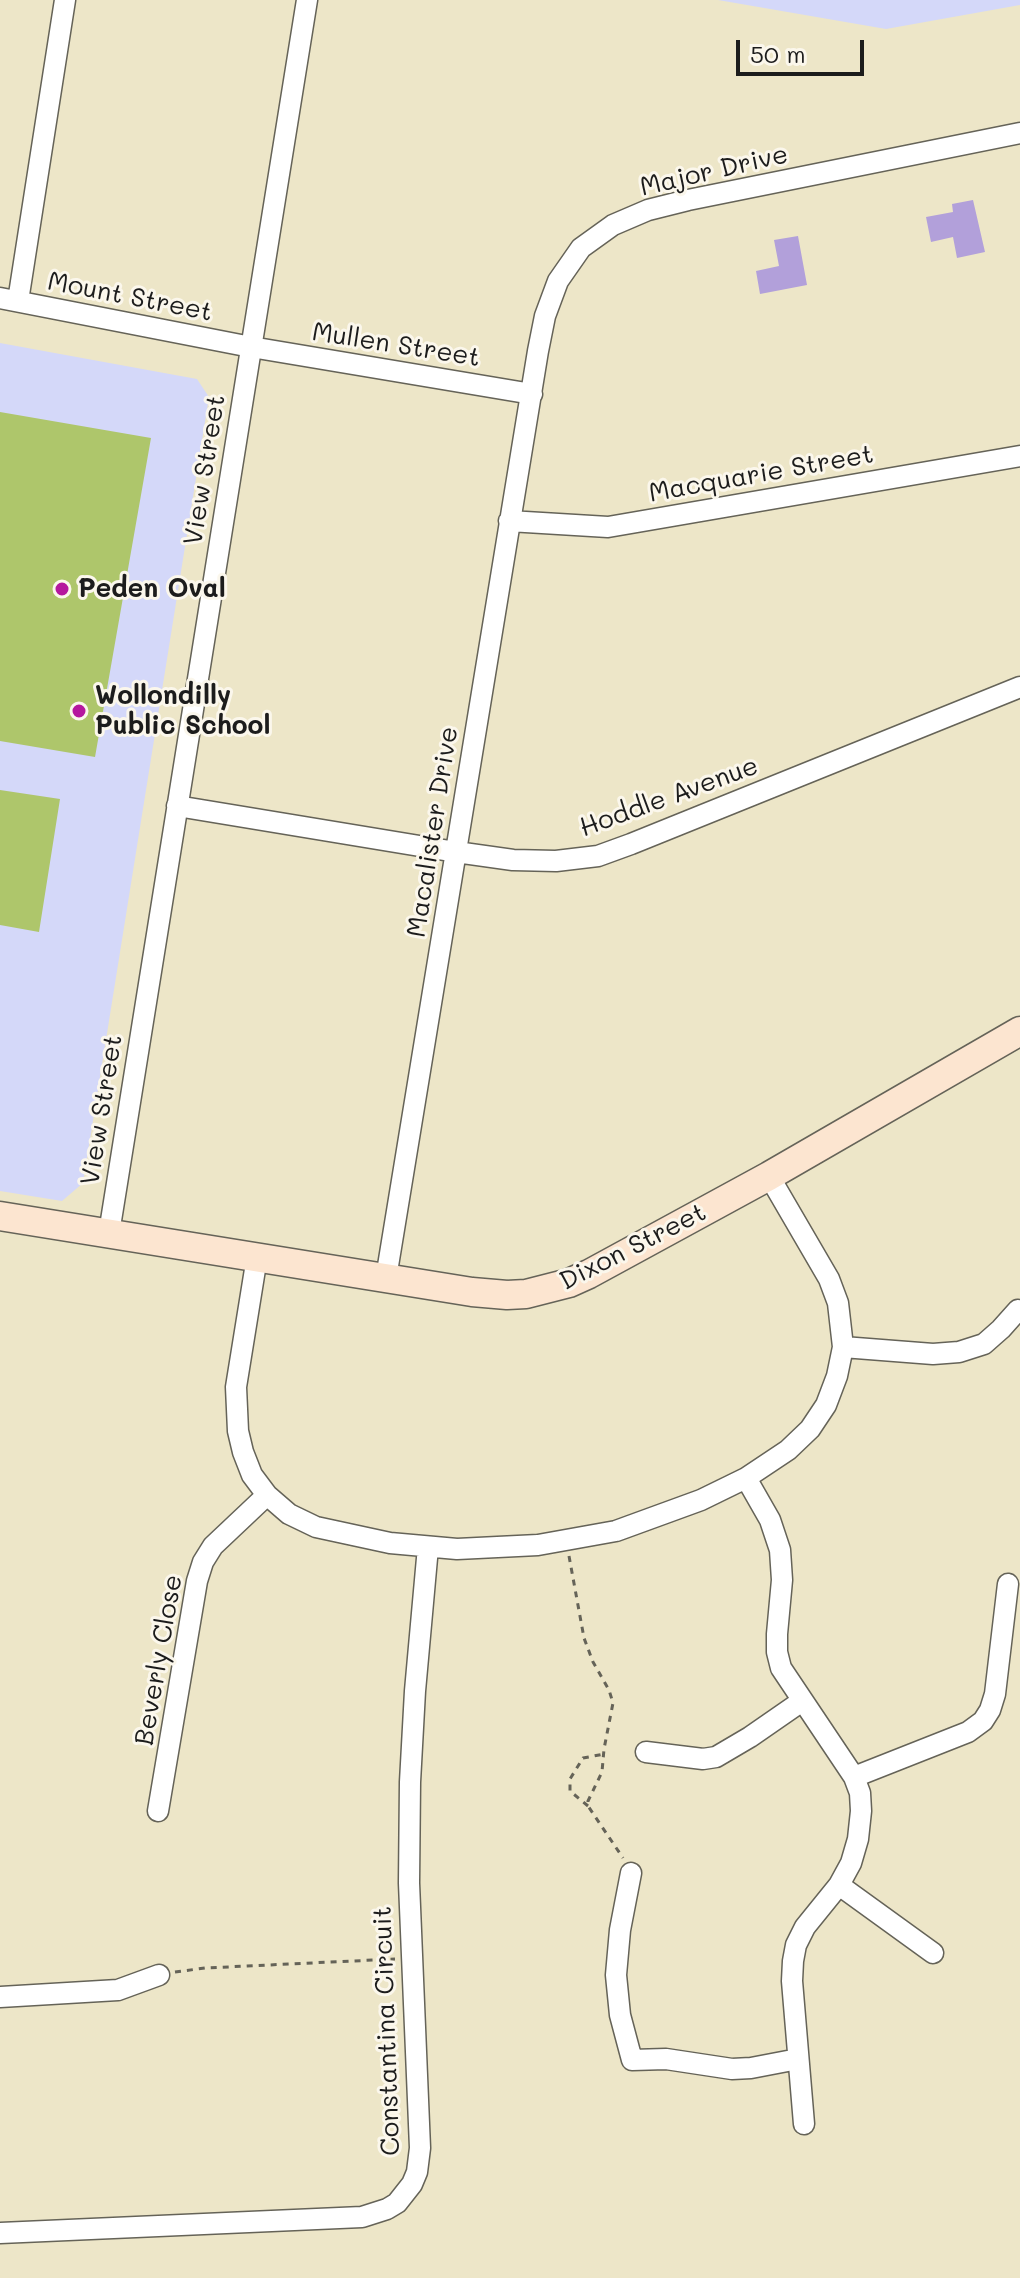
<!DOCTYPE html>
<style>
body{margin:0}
#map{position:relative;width:1020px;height:2278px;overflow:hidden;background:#ede6c8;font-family:Mali,sans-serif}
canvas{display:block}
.scale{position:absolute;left:736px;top:40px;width:128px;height:36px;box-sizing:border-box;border:4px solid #1c1c1c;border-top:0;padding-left:10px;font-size:24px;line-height:28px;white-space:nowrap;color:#1c1c1c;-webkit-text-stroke:6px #fbf7ec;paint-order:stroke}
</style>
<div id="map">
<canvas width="1020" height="2278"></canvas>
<div class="scale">50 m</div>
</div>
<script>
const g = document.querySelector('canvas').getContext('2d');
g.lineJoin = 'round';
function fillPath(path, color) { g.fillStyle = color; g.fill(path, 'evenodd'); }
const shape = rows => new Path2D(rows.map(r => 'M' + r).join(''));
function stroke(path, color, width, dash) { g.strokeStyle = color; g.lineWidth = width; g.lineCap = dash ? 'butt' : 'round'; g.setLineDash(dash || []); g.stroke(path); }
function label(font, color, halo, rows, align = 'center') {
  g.font = font + ' Mali,sans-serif'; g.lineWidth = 6; g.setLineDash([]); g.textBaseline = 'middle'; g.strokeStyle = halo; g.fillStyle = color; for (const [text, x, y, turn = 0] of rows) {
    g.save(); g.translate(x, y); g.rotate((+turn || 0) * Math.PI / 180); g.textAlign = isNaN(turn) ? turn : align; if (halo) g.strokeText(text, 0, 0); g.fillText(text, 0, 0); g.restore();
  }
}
const built = shape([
 [718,0,1020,0,1020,5,886,29],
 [0,343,197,379,209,397,83,1183,62,1201,0,1191]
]);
const green = shape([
 [0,412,151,438,95,757,0,741],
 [0,790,60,799,39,932,0,925]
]);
const building = shape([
 [973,200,985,252,957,258,953,237,931,242,926,217,953,212,952,204],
 [798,236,807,285,760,294,756,271,779,266,774,240]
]);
const path = shape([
 [569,1556,584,1638,593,1662,609,1690,613,1703,604,1749,602,1772,588,1801,588,1806,623,1858],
 [588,1806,570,1791,570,1779,583,1758,604,1754],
 [175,1972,205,1968,395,1959]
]);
const street = shape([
 [0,298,251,347,532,394],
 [18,301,65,0],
 [509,521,608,527,1020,456],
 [177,806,456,852,513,860,556,861,598,856,631,844,1020,687],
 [109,1233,307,0],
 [257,1257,236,1387,238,1431,243,1452,252,1475,267,1495,289,1514,316,1527,390,1543,457,1549,538,1545,616,1531,701,1500,746,1478,788,1450,810,1429,826,1405,837,1376,843,1347,838,1303,829,1279,769,1176],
 [386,1278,538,351,545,316,558,281,581,248,613,225,648,210,688,200,1020,133],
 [843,1347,933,1354,959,1352,984,1344,1001,1329,1018,1310],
 [746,1478,770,1520,780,1550,782,1580,777,1634,777,1652,781,1668,854,1777,860,1793,861,1811,858,1839,851,1863,839,1885,805,1927,796,1945,793,1961,792,1981,804,2124],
 [646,1752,703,1759,716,1757,750,1737,802,1701],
 [854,1777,968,1732,983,1721,990,1710,995,1694,1008,1584],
 [158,1811,197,1581,203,1562,213,1546,267,1495],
 [631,1873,620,1930,616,1975,620,2015,632,2060,666,2059,732,2069,751,2068,798,2059],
 [839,1885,933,1953],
 [0,1997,118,1990,159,1975],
 [0,2233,362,2217,387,2209,397,2203,412,2184,417,2172,420,2148,409,1883,410,1782,415,1691,428,1547]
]);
const secondary = shape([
 [0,1216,472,1292,507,1295,526,1294,569,1283,589,1274,769,1176,1020,1031]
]);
const markers = [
 [62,589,8,"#b5179e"],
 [79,711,8,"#b5179e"]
];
const streetNames = [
 ["Major Drive",714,171,-13],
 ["Mount Street",130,297,11],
 ["Mullen Street",396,345,9],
 ["View Street",205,470,-81],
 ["Macquarie Street",761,474,-10],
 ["Hoddle Avenue",669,797,-20],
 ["Macalister Drive",433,832,-81],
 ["View Street",102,1110,-81],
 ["Dixon Street",633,1247,-27],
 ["Beverly Close",159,1660,-80],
 ["Constantina Circuit",387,2031,-92]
];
const poiNames = [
 ["Peden Oval",78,589],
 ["Wollondilly",95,696],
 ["Public School",95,726]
];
fillPath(built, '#d4d8f9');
fillPath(green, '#aec66b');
fillPath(building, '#b2a0da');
stroke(street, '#656358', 23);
stroke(secondary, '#656358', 31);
stroke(path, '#656358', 3, [6, 6]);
stroke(street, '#fff', 20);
stroke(secondary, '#fce5d0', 28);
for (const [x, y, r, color] of markers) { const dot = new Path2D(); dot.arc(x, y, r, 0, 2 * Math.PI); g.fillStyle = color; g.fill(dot); stroke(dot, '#fbf7ec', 3); }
label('26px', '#1c1c1c', '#fbf7ec', streetNames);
label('bold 26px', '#1c1c1c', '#fbf7ec', poiNames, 'left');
</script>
